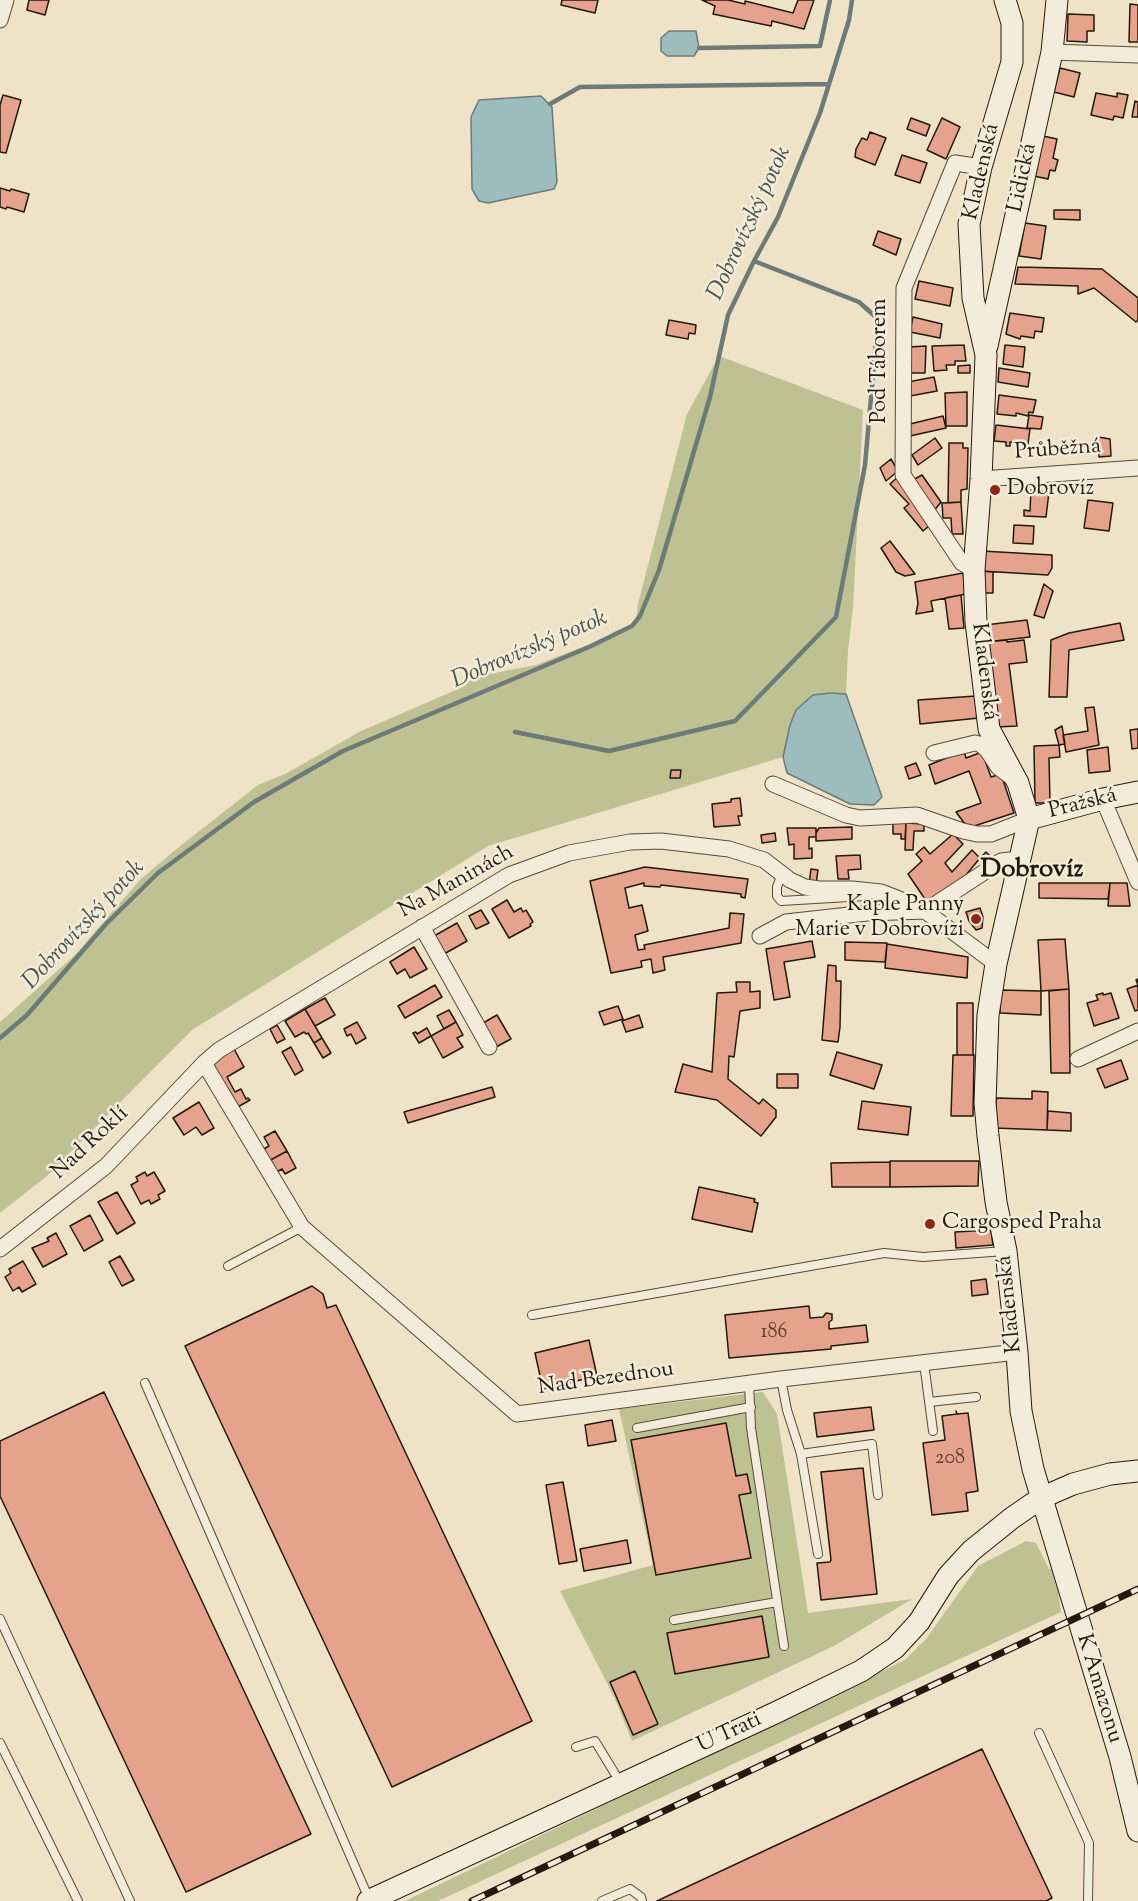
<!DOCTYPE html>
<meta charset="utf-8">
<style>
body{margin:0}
canvas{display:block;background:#eee2c7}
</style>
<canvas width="1138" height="1901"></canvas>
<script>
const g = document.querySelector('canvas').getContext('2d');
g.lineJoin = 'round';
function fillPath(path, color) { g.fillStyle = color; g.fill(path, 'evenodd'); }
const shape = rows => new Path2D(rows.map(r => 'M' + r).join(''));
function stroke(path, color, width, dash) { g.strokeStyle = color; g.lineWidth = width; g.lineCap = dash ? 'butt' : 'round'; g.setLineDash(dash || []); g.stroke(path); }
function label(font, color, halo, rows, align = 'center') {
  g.font = font + ' "Sorts Mill Goudy",serif'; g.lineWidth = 5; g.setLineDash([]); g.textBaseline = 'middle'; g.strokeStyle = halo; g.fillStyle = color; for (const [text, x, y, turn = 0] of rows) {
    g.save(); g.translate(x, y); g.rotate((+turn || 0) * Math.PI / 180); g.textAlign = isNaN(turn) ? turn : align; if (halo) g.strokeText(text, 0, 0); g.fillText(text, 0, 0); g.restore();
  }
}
const green = shape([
 [719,356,863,410,853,608,848,651,846,694,830,693,790,725,783,757,488,846,192,1030,47,1176,0,1213,0,1022,75,955,140,880,174,851,258,785,287,773,361,731,465,686,473,677,536,665,624,631,636,620,638,604,687,414],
 [763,1392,777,1414,808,1613,912,1599,834,1646,632,1741,615,1699,560,1591,653,1565,619,1409],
 [1026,1541,1036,1543,1049,1569,1055,1569,1061,1612,438,1901,405,1901,905,1660,926,1639,978,1566]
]);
const water = shape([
 [669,31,696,31,699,48,694,56,667,56,661,51,661,38,669,31],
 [541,96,552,107,557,182,554,189,488,203,479,201,472,189,471,117,479,100,541,96],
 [830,693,846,694,882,797,874,805,850,804,787,773,783,757,790,725,796,710,813,695,830,693]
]);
const stream = shape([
 [699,48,820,46,830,0],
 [550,104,580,87,829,84],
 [515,732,609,751,735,721,836,617,865,465,878,319,859,302,754,261],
 [0,1038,27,1015,106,924,158,873,254,802,343,751,589,647,632,626,640,616,659,570,710,397,728,315,754,261,778,217,820,113,849,20,852,0]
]);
const building = shape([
 [29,0,49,0,45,15,27,10,29,0],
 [562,0,598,0,595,13,561,5,562,0],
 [702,0,728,0,745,4,745,1,793,13,798,0,814,0,804,29,772,21,771,26,713,14,715,6,702,0],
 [1130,4,1138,5,1138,42,1129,42,1130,4],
 [1068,14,1094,15,1094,31,1087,31,1087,42,1067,41,1068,14],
 [1060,68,1080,73,1074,97,1054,92,1060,68],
 [1096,93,1117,97,1117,93,1128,95,1123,118,1114,116,1113,120,1091,115,1096,93],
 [3,95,21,100,6,153,0,152,0,105,3,95],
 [1135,101,1138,102,1138,117,1132,117,1135,101],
 [911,118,930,125,926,136,907,129,911,118],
 [942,118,960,127,946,159,927,150,942,118],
 [870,132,886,138,875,165,855,157,856,149,862,138,867,140,870,132],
 [1043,136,1057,139,1053,158,1058,160,1055,171,1050,170,1048,179,1034,176,1043,136],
 [902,155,927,163,920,183,895,175,902,155],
 [0,188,10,191,11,189,29,194,24,212,7,207,6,209,0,207,0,188],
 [1054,210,1080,210,1080,220,1054,219,1054,210],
 [1025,223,1046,226,1041,259,1019,256,1025,223],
 [878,231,901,239,896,255,873,245,878,231],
 [1018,267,1102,269,1138,298,1138,320,1136,322,1094,288,1078,294,1078,286,1015,284,1018,267],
 [919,281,953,288,950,306,915,299,919,281],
 [1010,313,1044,318,1042,332,1035,331,1034,338,1021,336,1020,339,1006,334,1010,313],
 [913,317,942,324,940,338,910,332,913,317],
 [669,320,696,325,695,334,689,333,688,339,666,335,669,320],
 [964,345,966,361,955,361,955,365,946,365,947,370,934,371,932,346,964,345],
 [1005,345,1025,347,1023,367,1003,364,1005,345],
 [926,346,925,373,907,373,908,347,926,346],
 [970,365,970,373,958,373,958,366,970,365],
 [999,368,1030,373,1028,387,998,382,999,368],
 [934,377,937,391,910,396,908,382,934,377],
 [967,392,967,426,946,426,945,393,967,392],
 [999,395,1036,400,1033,413,1029,412,1028,416,1016,413,1016,416,997,414,999,395],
 [1029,415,1043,417,1041,429,1027,428,1029,415],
 [943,416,946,428,910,436,910,424,943,416],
 [996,425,1030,429,1028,444,1010,442,1010,446,1006,446,1006,442,994,441,996,425],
 [1098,437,1110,439,1111,456,1099,457,1098,437],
 [935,438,942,448,918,465,912,455,935,438],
 [949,443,963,443,963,448,968,448,967,489,961,490,961,502,948,503,949,443],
 [891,459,898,471,886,481,880,468,891,459],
 [922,475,941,502,933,512,911,481,922,475],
 [899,476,934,522,923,531,904,508,909,504,890,484,899,476],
 [1031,490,1049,492,1046,517,1024,516,1024,510,1030,511,1031,490],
 [1088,500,1113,503,1109,531,1084,528,1088,500],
 [961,502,963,534,952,534,951,518,943,518,942,503,961,502],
 [1014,525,1034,526,1033,544,1013,543,1014,525],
 [890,541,915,574,905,576,896,572,881,548,890,541],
 [982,551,1052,555,1052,568,1048,575,981,571,982,551],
 [981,571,993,572,993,593,980,593,981,571],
 [963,573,966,594,931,601,933,611,916,614,918,603,915,582,963,573],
 [1044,584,1053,591,1044,618,1034,615,1044,584],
 [961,595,964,628,949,629,945,598,961,595],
 [1027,620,1030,637,986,642,985,625,1027,620],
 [1120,623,1124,640,1069,650,1067,697,1049,697,1051,640,1069,633,1120,623],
 [1007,640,1007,642,1024,640,1027,662,1009,664,1017,726,996,727,986,642,1007,640],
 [976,696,979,718,920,724,918,700,976,696],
 [1094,707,1099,745,1066,752,1063,735,1088,731,1085,708,1094,707],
 [1062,726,1065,744,1059,745,1055,730,1062,726],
 [1138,729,1138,748,1132,749,1130,730,1138,729],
 [1059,745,1060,757,1049,758,1050,803,1035,803,1034,746,1059,745],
 [1108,747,1110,771,1089,773,1087,750,1108,747],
 [964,751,966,758,982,752,991,777,1001,774,1014,813,968,828,956,812,981,803,969,771,935,784,929,765,964,751],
 [916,763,921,775,909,779,905,767,916,763],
 [671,770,681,770,680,778,670,778,671,770],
 [740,798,742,816,738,816,740,825,714,827,712,804,731,802,731,799,740,798],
 [893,823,906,823,905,839,901,839,901,834,893,834,893,823],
 [906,823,924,824,924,831,914,831,913,850,905,850,906,823],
 [852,827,852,839,816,841,816,833,819,828,852,827],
 [787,828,816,828,816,837,809,837,809,849,812,848,812,858,794,859,794,844,789,845,787,828],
 [775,833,776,841,762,843,761,835,775,833],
 [953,834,963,844,945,863,952,872,972,850,980,858,966,875,927,902,908,874,922,861,916,854,924,847,930,854,953,834],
 [986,852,991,857,985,863,980,858,986,852],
 [860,855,861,869,848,870,849,879,838,879,836,856,860,855],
 [645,867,748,879,745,898,741,897,741,894,661,885,660,887,644,886,644,883,625,888,629,908,642,905,648,931,635,935,638,950,645,949,644,945,729,928,730,913,744,914,741,943,663,957,665,970,653,973,651,959,641,961,642,967,611,973,590,881,645,867],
 [811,869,818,870,816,884,809,884,811,869],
 [1039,883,1110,883,1108,899,1039,898,1039,883],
 [1110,883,1127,883,1130,906,1108,906,1110,883],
 [507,900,514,912,521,908,523,912,526,910,533,922,530,924,531,926,509,938,492,909,507,900],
 [980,908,983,917,982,928,976,930,969,921,966,912,980,908],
 [481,910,489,923,476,929,469,916,481,910],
 [457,923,467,941,444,954,434,936,457,923],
 [1065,939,1069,989,1041,991,1038,940,1065,939],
 [812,941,815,957,784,962,790,997,774,1000,766,949,812,941],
 [845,942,887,943,885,962,845,960,845,942],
 [887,944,968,957,967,978,885,968,887,944],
 [414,947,427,969,410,978,405,969,397,974,390,962,414,947],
 [828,965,836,966,836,981,841,981,840,1027,838,1042,822,1040,828,965],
 [1138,979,1138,1010,1135,1011,1127,989,1138,985,1136,980,1138,979],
 [736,982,750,982,750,992,760,991,760,1008,740,1011,734,1057,729,1056,728,1079,759,1104,763,1099,776,1110,776,1117,761,1136,717,1100,675,1092,683,1064,712,1072,717,993,737,992,736,982],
 [435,985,442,997,405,1018,398,1006,435,985],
 [1069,989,1070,1073,1051,1073,1049,991,1069,989],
 [1000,990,1041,991,1041,1015,1000,1013,1000,990],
 [1103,993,1103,995,1111,993,1119,1018,1094,1026,1087,1003,1098,1000,1096,995,1103,993],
 [325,998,335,1015,315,1026,305,1009,325,998],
 [957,1003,973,1003,973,1055,957,1055,957,1003],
 [618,1006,623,1019,604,1025,599,1012,618,1006],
 [305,1009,322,1038,314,1043,308,1033,306,1034,304,1032,295,1037,285,1021,305,1009],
 [449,1010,456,1022,444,1029,437,1016,449,1010],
 [497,1015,511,1039,496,1047,483,1023,497,1015],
 [639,1015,643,1027,626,1032,622,1021,639,1015],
 [357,1022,366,1038,356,1044,351,1034,347,1036,344,1029,357,1022],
 [456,1022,463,1035,457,1038,463,1047,443,1058,431,1036,456,1022],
 [277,1025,285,1039,277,1043,270,1029,277,1025],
 [427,1028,431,1036,419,1043,413,1033,416,1032,417,1034,427,1028],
 [322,1038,331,1053,323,1058,314,1043,322,1038],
 [291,1047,303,1070,295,1075,282,1052,291,1047],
 [234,1049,244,1067,227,1077,235,1092,241,1089,246,1099,248,1098,250,1100,236,1108,211,1062,234,1049],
 [837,1052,882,1065,874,1089,830,1075,837,1052],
 [953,1055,974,1055,973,1116,951,1116,953,1055],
 [1121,1060,1128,1079,1105,1088,1097,1069,1121,1060],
 [777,1074,798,1074,798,1088,777,1088,777,1074],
 [492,1087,495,1097,408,1123,404,1112,492,1087],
 [1032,1091,1048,1092,1047,1130,995,1128,996,1098,1032,1099,1032,1091],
 [862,1101,911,1107,908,1135,858,1129,862,1101],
 [199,1102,214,1128,202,1135,196,1127,184,1135,173,1118,199,1102],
 [1048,1111,1071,1113,1071,1131,1047,1130,1048,1111],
 [275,1131,287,1151,267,1162,260,1151,269,1146,264,1137,275,1131],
 [287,1151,296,1168,285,1174,282,1169,273,1174,267,1162,287,1151],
 [890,1161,979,1161,978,1186,890,1187,890,1161],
 [890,1162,890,1187,832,1187,831,1163,890,1162],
 [145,1172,147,1176,154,1172,165,1191,158,1195,160,1199,151,1204,149,1200,141,1204,131,1185,138,1181,136,1177,145,1172],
 [699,1187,755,1199,754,1202,758,1203,752,1232,692,1219,699,1187],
 [117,1192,135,1223,117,1234,98,1202,117,1192],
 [90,1215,103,1240,84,1251,70,1226,90,1215],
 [991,1230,993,1245,956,1248,955,1232,991,1230],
 [56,1233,67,1254,43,1267,32,1248,49,1241,47,1238,56,1233],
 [120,1256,134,1280,122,1286,109,1262,120,1256],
 [23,1261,36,1284,22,1292,19,1287,13,1291,5,1277,11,1273,9,1269,23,1261],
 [986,1279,988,1294,972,1296,971,1281,986,1279],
 [312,1286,323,1294,327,1308,336,1305,532,1721,392,1787,185,1346,312,1286],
 [809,1306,810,1318,823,1317,826,1313,832,1314,832,1320,829,1322,829,1329,866,1325,868,1342,831,1346,831,1349,729,1358,725,1315,809,1306],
 [589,1340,597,1376,543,1389,535,1353,589,1340],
 [104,1392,311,1834,186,1892,0,1496,0,1441,104,1392],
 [871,1407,874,1430,817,1437,814,1413,871,1407],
 [956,1411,957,1414,968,1413,978,1491,966,1493,968,1511,932,1515,923,1443,945,1440,942,1416,957,1414,956,1411],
 [612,1420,616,1441,588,1446,585,1425,612,1420],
 [726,1423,736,1476,747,1474,751,1493,739,1495,751,1558,656,1575,631,1440,726,1423],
 [863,1468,877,1594,821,1600,817,1563,830,1562,831,1560,821,1472,863,1468],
 [563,1482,577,1561,559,1564,546,1485,563,1482],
 [627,1540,631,1563,584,1571,580,1549,627,1540],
 [762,1616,769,1657,675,1674,667,1633,762,1616],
 [635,1671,658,1724,633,1735,610,1682,635,1671],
 [982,1749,1052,1898,1046,1901,657,1901,982,1749]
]);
const lane = shape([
 [782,873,777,887,777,896,781,901,866,896],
 [228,1266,302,1227],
 [532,1315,884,1253,923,1257,1005,1251],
 [924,1363,933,1431],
 [781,1379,787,1410,801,1454,818,1554],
 [145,1383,369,1899],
 [749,1383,751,1428,784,1646],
 [929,1402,976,1397],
 [637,1428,751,1407],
 [801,1454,872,1444,878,1495],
 [0,1619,130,1901],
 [674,1620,777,1602],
 [1039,1733,1089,1843,1088,1901],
 [0,1743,78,1901],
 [576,1747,595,1741,620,1782],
 [602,1901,630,1889,641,1897,642,1901]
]);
const street = shape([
 [0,20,6,0],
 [1052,52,1138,55],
 [981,479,1138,468],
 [974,570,962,563,903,475,904,288,955,163,981,167],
 [934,753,975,743,980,744,987,750,998,767,1011,777],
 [773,784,846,815,860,818,917,815,963,831,977,834,991,834,1029,819],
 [1103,799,1138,882],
 [422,927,489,1047],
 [760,936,786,922,867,913,925,911,1001,861,1019,859],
 [1078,1059,1138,1031],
 [204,1063,302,1227,517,1414,781,1379,1017,1352],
 [0,1249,106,1166,204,1063,219,1050,509,875,569,853,630,842,661,841,729,849,764,860,790,880,805,887,819,889,852,889,881,892,904,901,925,911,996,964]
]);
const secondary = shape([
 [1005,0,1012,23,1012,62,981,167,969,224,973,298,986,355,981,479,974,570,976,622,989,729,1018,783,1029,819,996,964,988,1015,985,1103,988,1136,996,1202,1006,1251,1017,1352,1021,1411,1033,1469,1120,1757,1138,1831],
 [987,346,1052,52,1057,0],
 [1029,819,1103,799,1138,792],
 [368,1901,775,1713,861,1671,895,1648,919,1622,948,1576,971,1551,1012,1518,1041,1498,1073,1484,1110,1474,1138,1471]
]);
const rail = shape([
 [472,1901,1138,1589]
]);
const markers = [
 [995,490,6,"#8f2418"],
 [976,919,6,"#8f2418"],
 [930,1224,6,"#8f2418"]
];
const numberNames = [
 ["186",774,1334],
 ["208",950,1460]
];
const streetNames = [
 ["Kladenská",983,172,-77],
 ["Lidická",1024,178,-78],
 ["Pod Táborem",881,361,-90],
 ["Průběžná",1058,451,-4],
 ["Kladenská",983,672,83],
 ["Pražská",1083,805,-14],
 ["Na Maninách",457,883,-29],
 ["Nad Roklí",91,1144,-43],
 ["Kladenská",1011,1304,-96],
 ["Nad Bezednou",606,1380,-8],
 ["K Amazonu",1098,1689,73],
 ["U Trati",730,1734,-25]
];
const poiNames = [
 ["Dobrovíz",1007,490],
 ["Kaple Panny",964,906,"right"],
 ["Marie v Dobrovízi",964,931,"right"],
 ["Cargosped Praha",942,1224]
];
const waterNames = [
 ["Dobrovízský potok",751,224,-65],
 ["Dobrovízský potok",530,651,-23],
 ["Dobrovízský potok",85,926,-47]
];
const quarterNames = [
 ["Dobrovíz",1032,872]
];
fillPath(green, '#bec292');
fillPath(water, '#9cbcbe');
stroke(water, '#6c7b77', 1.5);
stroke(stream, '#6c7b77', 4.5);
fillPath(building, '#e5a28c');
stroke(building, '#23190c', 1.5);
stroke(lane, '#564b3b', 10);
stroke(street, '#564b3b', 17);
stroke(secondary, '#23190c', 23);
stroke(lane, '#f4ecdb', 8);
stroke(street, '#f4ecdb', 15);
stroke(secondary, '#f4ecdb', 21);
stroke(rail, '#23190c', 7);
stroke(rail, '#f4ecdb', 4.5, [14]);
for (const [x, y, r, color] of markers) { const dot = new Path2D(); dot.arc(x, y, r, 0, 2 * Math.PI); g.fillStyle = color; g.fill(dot); stroke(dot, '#f4ecdb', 2); }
label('20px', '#543b2c', null, numberNames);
label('22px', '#23190c', '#f4ecdb', streetNames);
label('22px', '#23190c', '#f4ecdb', poiNames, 'left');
label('italic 24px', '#4d524a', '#f4ecdb', waterNames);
label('bold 26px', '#23190c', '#f4ecdb', quarterNames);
</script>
